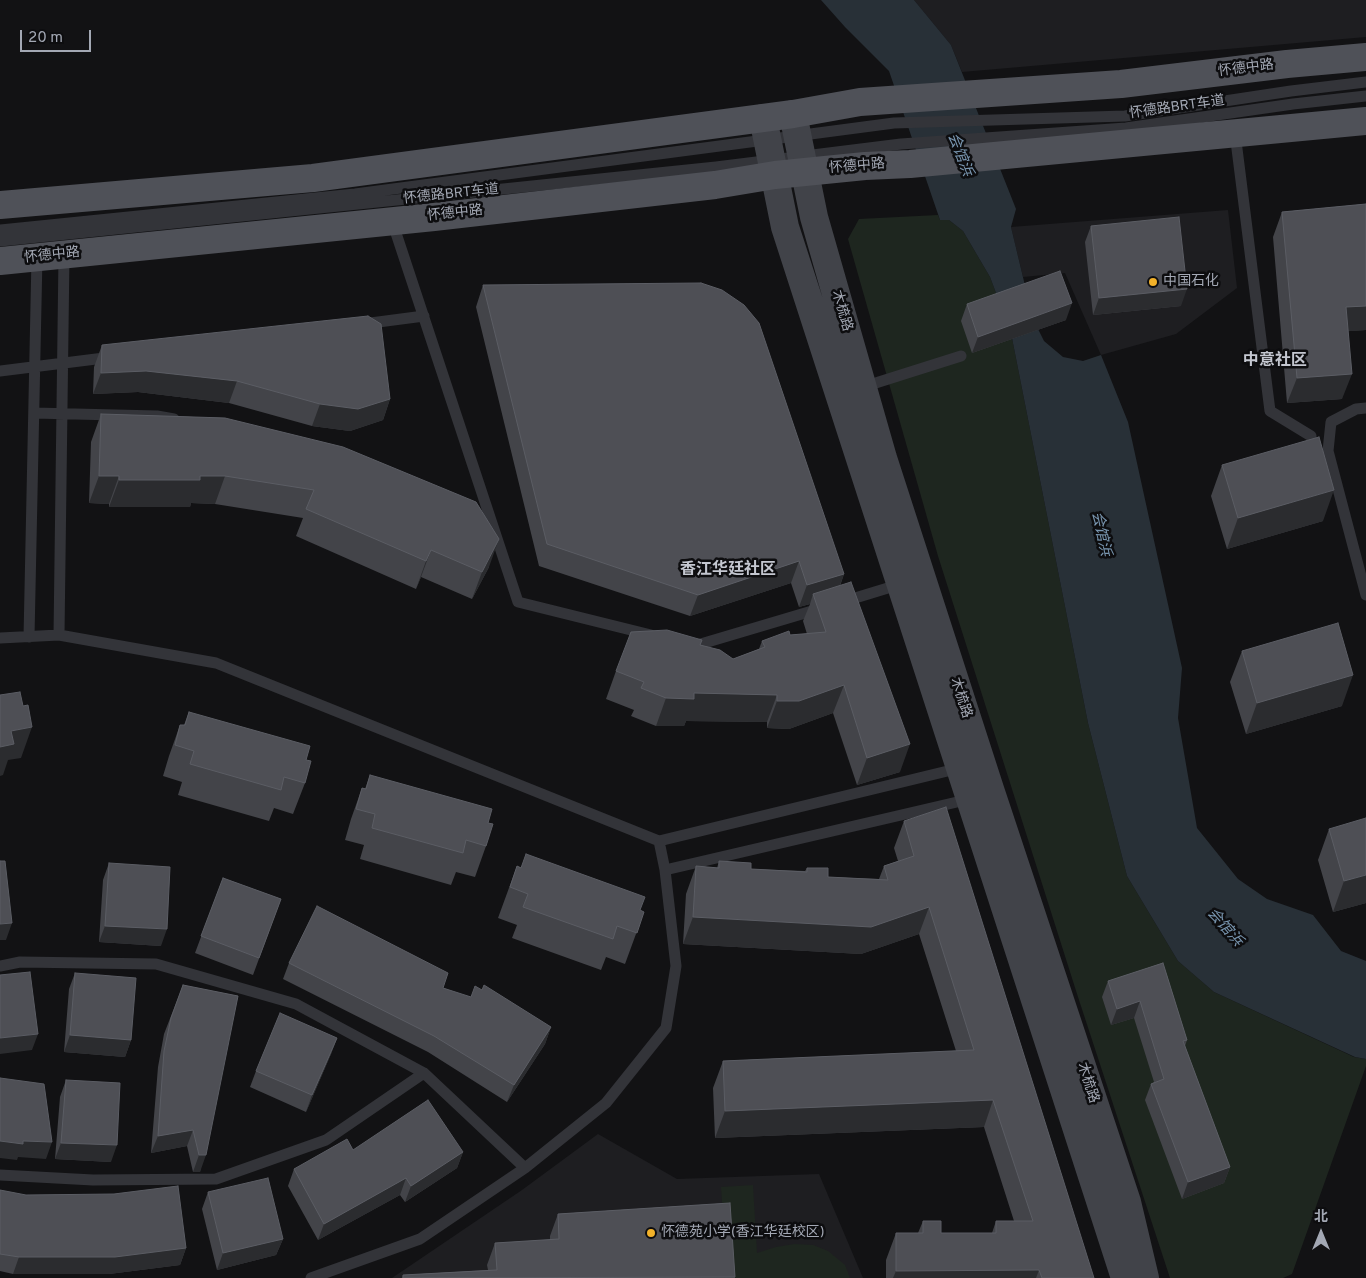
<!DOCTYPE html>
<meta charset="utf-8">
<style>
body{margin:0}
#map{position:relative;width:1366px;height:1278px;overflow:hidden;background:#121214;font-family:Overpass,"Noto Sans SC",sans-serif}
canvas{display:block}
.north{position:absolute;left:1296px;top:1208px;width:50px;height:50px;-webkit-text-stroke:4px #0d0d0f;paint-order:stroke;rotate:0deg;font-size:14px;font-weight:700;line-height:20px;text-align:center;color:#a3a8b4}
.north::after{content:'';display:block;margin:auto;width:18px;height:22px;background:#a3a8b4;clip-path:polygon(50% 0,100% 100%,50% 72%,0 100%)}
.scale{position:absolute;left:20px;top:30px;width:71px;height:22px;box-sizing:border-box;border:2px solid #a3a8b4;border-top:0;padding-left:6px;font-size:15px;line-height:18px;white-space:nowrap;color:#a3a8b4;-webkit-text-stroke:4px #0d0d0f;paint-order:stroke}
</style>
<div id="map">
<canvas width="1366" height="1278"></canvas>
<div class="north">北</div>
<div class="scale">20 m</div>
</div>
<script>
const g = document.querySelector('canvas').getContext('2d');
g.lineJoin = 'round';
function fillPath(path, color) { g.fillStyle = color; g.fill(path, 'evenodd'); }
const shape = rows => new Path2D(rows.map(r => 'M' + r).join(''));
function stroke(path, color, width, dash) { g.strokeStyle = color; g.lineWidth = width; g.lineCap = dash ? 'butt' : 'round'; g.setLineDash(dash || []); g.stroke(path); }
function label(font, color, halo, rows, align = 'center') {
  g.font = font + ' Overpass,"Noto Sans SC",sans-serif'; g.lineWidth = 5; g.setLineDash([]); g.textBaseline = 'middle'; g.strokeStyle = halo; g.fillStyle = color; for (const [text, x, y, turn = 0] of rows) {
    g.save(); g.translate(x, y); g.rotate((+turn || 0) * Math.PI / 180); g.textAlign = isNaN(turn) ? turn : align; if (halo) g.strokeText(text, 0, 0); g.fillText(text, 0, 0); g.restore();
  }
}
const built = shape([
 [914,0,1366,0,1366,37,962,72,951,45],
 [1228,210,1237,288,1176,334,1101,355,1065,273,1023,277,1011,227],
 [598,1134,677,1179,819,1174,863,1278,392,1278,522,1190]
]);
const green = shape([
 [938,215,940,220,949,220,963,231,990,277,1011,333,1088,723,1127,876,1178,961,1214,992,1354,1057,1366,1059,1366,1066,1292,1274,1283,1278,1170,1278,1078,997,938,556,848,239,859,219],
 [753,1185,757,1253,776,1247,795,1244,813,1245,828,1251,845,1265,850,1278,727,1278,721,1187]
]);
const water = shape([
 [821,0,914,0,951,45,1016,209,1011,227,1033,319,1044,341,1063,357,1083,361,1101,355,1128,422,1182,668,1178,718,1197,828,1238,879,1267,899,1313,915,1341,951,1366,961,1366,1059,1355,1057,1214,992,1178,961,1127,876,1088,723,1011,333,990,277,963,231,949,220,940,220,889,71,845,27]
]);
const lane = shape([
 [1235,133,1270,411,1311,436],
 [392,221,518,602,651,635],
 [0,230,355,194,894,123,1125,116,1291,91,1366,82],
 [0,241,716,167,901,144,1126,128,1293,104,1366,96],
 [363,324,424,316],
 [0,371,112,357],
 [863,387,961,356],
 [1366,408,1356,409,1331,422,1328,451,1366,595],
 [34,413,157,416,174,419],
 [842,602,901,584],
 [59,635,64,255],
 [29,637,37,257],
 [0,638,59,635,216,663,659,841,665,870,676,966,666,1028,606,1103,525,1168,420,1239,311,1278],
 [686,644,694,646,822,608],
 [659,841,960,768],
 [665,870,970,799],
 [0,966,20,962,156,964,296,1004,424,1073,525,1168],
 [0,1175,93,1180,216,1179,326,1140,424,1073]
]);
const secondary = shape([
 [793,114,814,217,883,458,990,789,1127,1202,1145,1278],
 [763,118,785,227,1125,1278]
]);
const primary = shape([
 [0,205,313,178,793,114,860,102,1121,84,1287,64,1366,57],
 [0,261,434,217,715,185,775,175,865,166,910,164,1005,155,1366,121]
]);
const wall = shape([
 [1366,204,1366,330,1348,331,1342,399,1287,403,1273,237,1282,212],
 [1091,226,1181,306,1093,315,1085,242],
 [483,285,844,574,840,586,900,772,857,785,833,713,789,729,767,728,767,722,686,721,684,726,656,726,631,716,634,710,606,699,616,671,700,645,733,659,759,649,762,641,790,635,807,634,803,621,810,604,799,607,791,583,690,616,539,566,476,307],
 [967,304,1066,320,972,353,961,321],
 [102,345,390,399,383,420,350,431,312,426,229,403,138,392,93,394,94,367],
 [101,414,225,418,489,567,472,599,421,577,416,589,296,536,303,518,215,504,191,503,190,507,109,507,109,504,89,503,91,442],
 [1222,465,1323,521,1227,549,1211,496],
 [1242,651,1342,706,1246,734,1230,682],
 [189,712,306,760,305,783,293,814,274,808,269,821,178,795,182,782,163,776,169,756,180,725,184,725],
 [370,775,488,823,486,846,475,877,456,872,451,885,360,859,364,845,345,840,351,819,362,788,365,789],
 [904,821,1094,1278,886,1278,886,1260,896,1233,918,1233,923,1221,941,1233,992,1233,996,1221,1014,1221,984,1127,715,1138,713,1088,723,1061,956,1051,919,934,861,954,683,944,686,894,696,866,717,868,719,861,751,869,805,871,807,868,828,877,879,879,884,866,898,861,894,848],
 [1329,829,1366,903,1333,912,1318,860],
 [109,863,161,946,99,942,103,880],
 [517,866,644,912,625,964,606,957,601,970,512,938,517,925,498,918],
 [223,878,281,899,253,975,195,953],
 [289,963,443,988,551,1027,545,1044,507,1102,428,1052,283,979],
 [1163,963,1187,1040,1185,1046,1230,1167,1224,1183,1182,1199,1145,1100,1151,1084,1154,1082,1134,1018,1111,1025,1102,997,1108,981],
 [75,973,131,1040,125,1057,64,1052,69,989],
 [183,985,238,996,200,1172,193,1172,187,1146,151,1153,158,1067,164,1034],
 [337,1038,331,1054,306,1112,250,1087,256,1071],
 [66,1080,111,1162,55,1159,60,1097],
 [353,1150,463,1152,457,1168,405,1202,400,1195,318,1240,288,1186,294,1169],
 [0,1190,186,1248,180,1265,109,1274,13,1274,0,1271],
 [208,1192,283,1239,276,1255,217,1270,202,1209],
 [730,1203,735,1278,402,1278,403,1275,488,1270,487,1265,495,1243,550,1240,550,1236,558,1214]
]);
const shadedWall = shape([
 [1187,289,1181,306,1093,315,1099,298],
 [1072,303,1066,320,972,353,978,337],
 [1366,306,1366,330,1336,332,1346,307],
 [146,371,237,381,229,403,138,392,93,394,101,373],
 [1352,374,1342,399,1287,403,1297,378],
 [390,399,383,420,350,431,312,426,320,404],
 [99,476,119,476,109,504,89,503],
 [200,476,225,476,215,504,191,503,190,507,109,507,119,480],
 [1334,490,1323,521,1227,549,1238,518],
 [499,539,489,567,472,599,482,572],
 [431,550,421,577,416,589,426,561],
 [799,561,791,583,690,616,698,595],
 [844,574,836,596,813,594,810,604,799,607,807,585],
 [1353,675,1342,706,1246,734,1257,703],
 [844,685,833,713,789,729,767,728,777,701],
 [694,693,777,695,767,722,686,721,684,726,656,726,666,698],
 [32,727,21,758,8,760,3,775,0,776,0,747,11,731],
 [910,744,900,772,857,785,867,758],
 [1366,875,1366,903,1333,912,1344,881],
 [929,907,919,934,861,954,683,944,693,917],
 [12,923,6,940,0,940,0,924],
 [105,926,167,929,161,946,99,942],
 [1140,1001,1134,1018,1111,1025,1117,1009],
 [551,1027,545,1044,507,1102,514,1085],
 [38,1034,32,1050,0,1054,0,1038],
 [70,1035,131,1040,125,1057,64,1052],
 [337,1038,331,1054,306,1112,312,1095],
 [993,1100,984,1127,715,1138,725,1111],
 [193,1130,187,1146,151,1153,158,1136],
 [0,1141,23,1141,52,1142,46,1159,18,1157,17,1160,0,1158],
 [61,1143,117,1145,111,1162,55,1159],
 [463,1152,457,1168,405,1202,411,1186],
 [199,1155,206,1155,200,1172,193,1172],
 [1230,1167,1224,1183,1182,1199,1188,1182],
 [406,1178,400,1195,318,1240,324,1224],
 [283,1239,276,1255,217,1270,223,1253],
 [186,1248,180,1265,109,1274,13,1274,19,1257],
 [1039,1270,1036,1278,893,1278,896,1271]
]);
const building = shape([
 [1366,204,1366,306,1346,307,1352,374,1297,378,1282,212,1366,204],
 [1179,217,1187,289,1099,298,1091,226,1179,217],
 [1060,271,1072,303,978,337,967,304,1060,271],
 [701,283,722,290,744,305,759,323,844,574,807,585,799,561,698,595,547,544,483,285,701,283],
 [368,316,381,324,390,399,358,409,320,404,237,381,146,371,101,373,102,345,368,316],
 [101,414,225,418,343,447,476,502,499,539,482,572,431,550,426,561,306,509,314,490,225,476,200,476,200,480,119,480,119,476,99,476,101,414],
 [1319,437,1334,490,1238,518,1222,465,1319,437],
 [851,582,910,744,867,758,844,685,799,701,777,701,777,695,694,693,694,699,666,698,641,688,644,682,616,671,631,632,667,630,702,640,700,645,720,650,733,659,765,647,762,641,789,631,790,635,826,632,813,594,851,582],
 [1338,623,1353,675,1257,703,1242,651,1338,623],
 [20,692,23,706,28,705,32,727,11,731,14,744,0,747,0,695,20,692],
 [189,712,310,746,306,760,311,761,305,783,284,777,281,790,190,764,194,751,175,745,180,725,185,725,189,712],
 [370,775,492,809,488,823,493,824,486,846,466,840,463,853,372,828,375,814,356,809,362,788,366,789,370,775],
 [946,807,1094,1278,1042,1278,1039,1270,896,1271,896,1233,923,1233,923,1221,941,1221,941,1233,996,1233,996,1221,1033,1221,993,1100,725,1111,723,1061,974,1050,929,907,871,927,693,917,696,866,719,868,719,861,751,863,751,869,807,872,807,868,828,868,828,877,888,880,884,866,914,856,904,821,946,807],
 [1366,818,1366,875,1344,881,1329,829,1366,818],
 [526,854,645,897,640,910,644,912,637,933,617,926,613,939,523,907,528,894,510,887,517,866,521,868,526,854],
 [0,861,5,861,12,923,0,924,0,861],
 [109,863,170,867,167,929,105,926,109,863],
 [223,878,281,899,259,958,201,936,223,878],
 [317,906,448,973,443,988,471,997,475,986,482,990,484,985,551,1027,514,1085,434,1036,289,963,317,906],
 [1163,963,1187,1040,1183,1041,1230,1167,1188,1182,1151,1084,1164,1079,1140,1001,1117,1009,1108,981,1163,963],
 [30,972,38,1034,0,1038,0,975,30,972],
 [75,973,136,978,131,1040,70,1035,75,973],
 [183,985,238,996,206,1155,199,1155,193,1130,158,1136,164,1051,171,1018,183,985],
 [280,1013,337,1038,312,1095,256,1071,280,1013],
 [0,1078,44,1084,52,1142,23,1141,23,1144,0,1141,0,1078],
 [66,1080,120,1083,117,1145,61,1143,66,1080],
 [428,1100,463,1152,411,1186,406,1178,324,1224,294,1169,347,1139,353,1150,428,1100],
 [268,1178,283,1239,223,1253,208,1192,268,1178],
 [178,1186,186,1248,115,1257,19,1257,0,1254,0,1190,26,1195,114,1194,178,1186],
 [730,1203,735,1277,403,1278,403,1275,497,1270,495,1243,559,1239,558,1214,730,1203]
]);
const markers = [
 [1153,282,5,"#f3b22a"],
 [651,1233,5,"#f3b22a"]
];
const streetNames = [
 ["怀德中路",1246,69,-7],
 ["怀德路BRT车道",1177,108,-8],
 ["怀德中路",857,167,-5],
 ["怀德路BRT车道",451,195,-6],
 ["怀德中路",455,214,-6],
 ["怀德中路",52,256,-6],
 ["木梳路",841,311,74],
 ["木梳路",960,698,72],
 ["木梳路",1087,1083,72]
];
const poiNames = [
 ["中国石化",1163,282],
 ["怀德苑小学(香江华廷校区)",661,1233]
];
const waterNames = [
 ["会馆浜",959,155,69],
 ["会馆浜",1100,534,78],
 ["会馆浜",1224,928,49]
];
const quarterNames = [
 ["中意社区",1275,362],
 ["香江华廷社区",728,571]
];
fillPath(built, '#1e1e21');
fillPath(green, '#1e261f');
fillPath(water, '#283037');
stroke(lane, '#333439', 11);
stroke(secondary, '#414349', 28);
stroke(primary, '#4f5158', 28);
fillPath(wall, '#434449');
fillPath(shadedWall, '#2b2c2f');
fillPath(building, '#4e4f55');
stroke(building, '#5b5d64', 1);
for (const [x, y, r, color] of markers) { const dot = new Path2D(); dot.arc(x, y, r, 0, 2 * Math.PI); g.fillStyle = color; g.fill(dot); stroke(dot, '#0d0d0f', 2); }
label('14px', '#a3a8b4', '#0d0d0f', streetNames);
label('14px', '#a3a8b4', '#0d0d0f', poiNames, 'left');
label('italic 15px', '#7996b0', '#0d0d0f', waterNames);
label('bold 16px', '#c4c7d0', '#0d0d0f', quarterNames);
</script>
